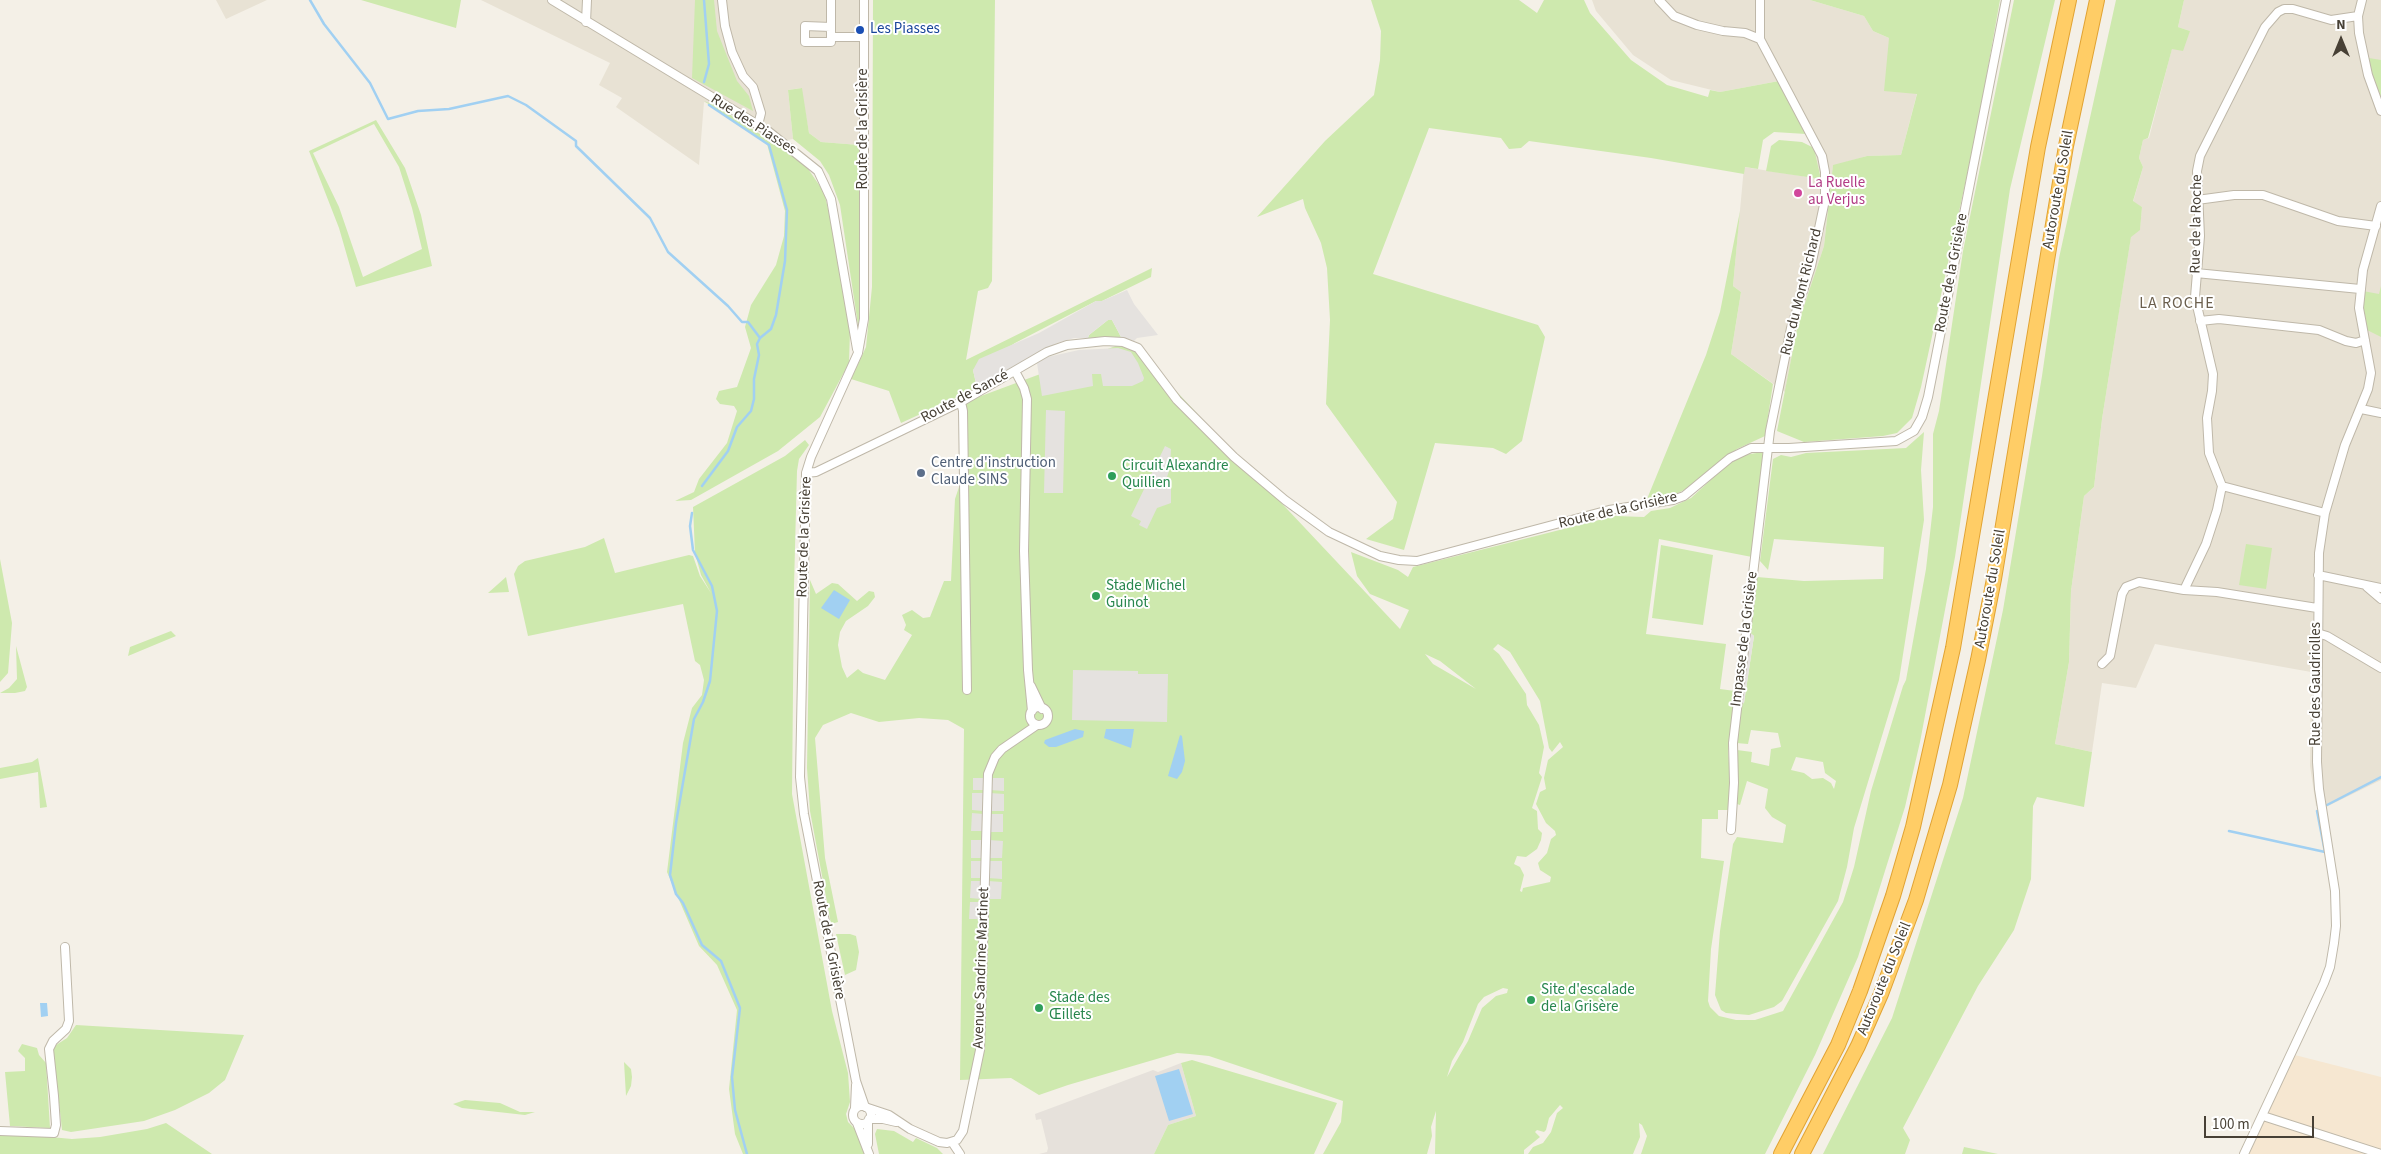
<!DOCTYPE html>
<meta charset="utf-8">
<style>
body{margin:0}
#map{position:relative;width:2381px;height:1154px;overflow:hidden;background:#f4f0e7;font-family:"Source Sans 3",sans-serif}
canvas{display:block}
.north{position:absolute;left:2316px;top:15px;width:50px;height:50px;-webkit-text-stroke:4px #fff;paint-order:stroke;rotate:0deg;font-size:14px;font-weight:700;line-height:20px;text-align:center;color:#474035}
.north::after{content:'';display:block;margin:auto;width:18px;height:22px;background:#474035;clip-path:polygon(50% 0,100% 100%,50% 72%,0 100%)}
.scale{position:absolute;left:2204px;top:1116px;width:110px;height:22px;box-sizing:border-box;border:2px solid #474035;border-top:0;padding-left:6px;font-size:15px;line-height:18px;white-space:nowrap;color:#474035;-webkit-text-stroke:4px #fff;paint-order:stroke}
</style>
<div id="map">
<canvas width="2381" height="1154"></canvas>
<div class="north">N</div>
<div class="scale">100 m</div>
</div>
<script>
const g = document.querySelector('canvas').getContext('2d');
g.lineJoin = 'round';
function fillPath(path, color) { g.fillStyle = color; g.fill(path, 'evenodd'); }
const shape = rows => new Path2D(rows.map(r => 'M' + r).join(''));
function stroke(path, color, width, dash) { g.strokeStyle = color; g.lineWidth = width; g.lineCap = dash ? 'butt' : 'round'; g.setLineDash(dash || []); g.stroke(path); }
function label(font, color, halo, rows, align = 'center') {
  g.font = font + ' "Source Sans 3",sans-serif'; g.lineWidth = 4; g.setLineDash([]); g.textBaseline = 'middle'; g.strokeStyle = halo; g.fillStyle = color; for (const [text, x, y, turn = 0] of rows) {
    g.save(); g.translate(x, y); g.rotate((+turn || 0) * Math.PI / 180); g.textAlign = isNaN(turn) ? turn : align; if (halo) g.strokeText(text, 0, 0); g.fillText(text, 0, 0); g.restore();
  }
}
const residential = shape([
 [216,0,267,0,226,19],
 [481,0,860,0,859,145,821,142,809,133,801,88,788,90,793,139,775,142,717,106,704,102,699,165,616,107,622,98,599,85,610,63],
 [1592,0,1810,0,1864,16,1873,31,1889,38,1917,93,1901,155,1867,156,1833,166,1824,246,1798,324,1785,392,1731,354,1741,292,1733,286,1744,167,1821,179,1814,148,1779,81,1720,92,1671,80,1633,55,1596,11],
 [2184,0,2381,0,2381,780,2326,807,2316,806,2310,766,2311,672,2155,644,2136,688,2102,683,2092,752,2055,744,2069,662,2071,591,2084,496,2094,487,2102,419,2131,236,2140,229,2142,207,2133,202,2143,167,2139,158,2143,140,2149,138,2172,48,2190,31,2178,27]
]);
const commercial = shape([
 [2287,1053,2381,1077,2381,1154,2239,1154]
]);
const industrial = shape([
 [1181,1063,1196,1116,1168,1125,1154,1154,1039,1154,1047,1152,1048,1148,1041,1119,1036,1120,1035,1114,1153,1070,1158,1072]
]);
const green = shape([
 [361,0,461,0,456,28],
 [695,0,714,0,717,31,737,81,749,96,753,111,692,78],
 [873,0,995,0,992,281,988,288,978,291,966,360,1152,268,1151,277,1102,301,1096,301,1015,343,973,370,977,388,901,423,889,391,851,379,866,347,872,287],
 [1371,0,1519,0,1537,13,1544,0,1584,0,1590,13,1631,60,1667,85,1708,97,1710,90,1720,92,1779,81,1806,134,1774,132,1763,140,1758,169,1745,167,1744,174,1651,158,1529,141,1521,148,1509,149,1501,138,1429,128,1373,274,1538,325,1545,337,1522,441,1506,454,1493,448,1435,443,1404,550,1366,539,1393,519,1397,502,1326,404,1330,320,1327,268,1321,243,1305,208,1303,199,1257,217,1325,141,1374,95,1380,60,1381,31],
 [1810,0,2000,0,1977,129,1921,387,1912,418,1897,433,1883,436,1804,442,1777,431,1798,324,1824,246,1833,165,1867,156,1901,155,1917,94,1884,91,1889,38,1873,31,1864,16],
 [2014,0,2055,0,2010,189,1955,557,1920,742,1905,807,1858,957,1815,1055,1765,1154,1641,1154,1647,1136,1642,1125,1639,1123,1640,1137,1633,1154,1528,1154,1533,1147,1543,1143,1551,1132,1557,1113,1563,1108,1560,1105,1549,1118,1546,1130,1544,1132,1537,1130,1535,1132,1540,1137,1524,1150,1524,1154,1435,1154,1436,1111,1431,1127,1432,1136,1427,1154,1323,1154,1341,1122,1343,1101,1209,1056,1190,1054,1177,1053,1068,1085,1039,1095,1011,1078,960,1080,964,729,948,720,919,718,879,722,851,713,823,725,815,738,825,858,838,922,831,924,810,811,807,768,810,580,816,594,832,583,838,584,857,601,869,591,874,592,875,597,868,606,846,621,840,632,838,645,842,667,847,678,858,669,863,673,885,680,912,635,904,630,906,625,902,615,912,610,923,618,930,617,944,581,951,581,955,499,960,484,963,639,965,402,1129,341,1400,629,1409,610,1370,594,1357,576,1351,552,1398,570,1408,577,1413,567,1615,516,1644,517,1651,511,1670,508,1691,498,1727,465,1744,455,1763,452,1752,557,1659,539,1646,634,1726,644,1720,689,1735,691,1728,751,1731,787,1729,810,1718,810,1718,819,1702,819,1701,858,1724,861,1711,949,1708,1001,1710,1007,1719,1016,1736,1020,1755,1020,1783,1011,1843,902,1854,867,1871,791,1903,686,1906,680,1926,569,1933,507,1933,434,1939,411,1963,251],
 [1498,644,1510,652,1540,701,1549,748,1552,752,1560,742,1563,747,1548,760,1544,778,1546,789,1540,792,1536,804,1546,823,1555,831,1556,835,1551,839,1547,853,1538,863,1540,870,1551,877,1550,882,1523,888,1522,892,1520,891,1524,875,1520,867,1514,864,1517,856,1526,857,1537,849,1541,840,1542,833,1538,829,1537,811,1532,808,1542,777,1539,773,1544,747,1539,725,1527,705,1526,694,1499,654,1493,649],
 [1425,654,1440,661,1476,689,1433,664],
 [1503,988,1508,989,1507,993,1496,996,1482,1008,1468,1041,1447,1077,1452,1061,1463,1042,1478,1004,1484,997],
 [2116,0,2184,0,2178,27,2190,31,2183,51,2172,49,2148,138,2143,140,2139,158,2143,167,2133,201,2142,207,2140,230,2131,237,2102,419,2094,487,2084,496,2071,591,2069,662,2055,744,2092,752,2084,807,2037,797,2033,806,2031,879,2014,930,1978,986,1903,1128,1910,1140,1905,1154,1823,1154,1892,1018,1963,798,2003,610,2042,376,2059,258],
 [2369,58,2381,60,2381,100,2373,80],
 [802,88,809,133,821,142,859,145,861,317,859,332,840,205,829,175,820,161,793,139,788,90],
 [704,101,717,106,804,163,824,192,836,242,850,331,849,363,820,417,778,451,691,500,675,501,694,492,699,479,727,443,737,411,734,406,720,404,716,399,719,391,737,387,751,348,745,327,751,305,776,265,784,236,785,211,767,144],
 [376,120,405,168,421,215,432,266,356,287,339,228,309,151],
 [374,124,399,167,412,208,422,249,363,277,339,207,313,153],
 [1779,140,1802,142,1814,148,1821,179,1766,171,1771,146],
 [1740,211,1733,286,1741,292,1731,354,1773,384,1765,436,1737,449,1690,487,1676,494,1647,499,1706,355,1720,312],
 [2381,286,2381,337,2367,330,2362,304,2363,291,2379,294],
 [1108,320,1112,320,1121,337,1088,338,1089,335],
 [1924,432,1921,470,1924,520,1899,680,1854,828,1847,867,1838,901,1782,1001,1774,1007,1749,1015,1726,1013,1721,1010,1715,995,1720,931,1733,844,1737,837,1783,843,1786,825,1772,817,1765,808,1768,789,1747,781,1740,805,1737,804,1737,750,1752,752,1751,762,1769,766,1771,749,1781,747,1778,733,1751,730,1748,744,1736,743,1740,704,1744,703,1754,636,1749,632,1756,579,1757,577,1804,581,1883,579,1884,547,1774,539,1768,570,1760,561,1773,459,1781,455,1791,457,1806,453,1906,448],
 [1796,757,1823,762,1825,773,1836,781,1834,789,1831,783,1823,778,1812,779,1804,773,1791,770],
 [805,440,809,445,799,459,797,471,794,586,792,794,832,1011,848,1073,850,1102,846,1114,848,1122,856,1130,864,1154,743,1154,735,1134,729,1089,737,1010,717,965,699,946,667,872,683,743,692,708,702,695,704,680,700,665,695,661,683,604,528,636,514,574,518,566,525,561,585,547,604,538,615,573,689,555,693,556,700,576,711,593,701,575,695,553,693,507,785,456],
 [2246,544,2272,548,2266,589,2239,585],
 [1661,545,1713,555,1703,625,1652,618],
 [0,559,12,623,8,673,0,682],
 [506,577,509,592,488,593],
 [171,631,176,636,128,656,130,647],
 [16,646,27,687,25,691,15,693,0,693,9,688,17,679],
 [38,758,47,807,40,808,38,772,0,779,0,768,32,762],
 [836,934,850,934,856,936,859,952,856,970,845,975],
 [76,1025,244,1035,225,1080,209,1093,175,1110,144,1121,71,1132,62,1130,53,1047,67,1038],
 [22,1044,37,1048,39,1055,46,1063,50,1128,10,1126,5,1072,25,1071,25,1058,18,1051],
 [1192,1060,1337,1103,1314,1154,1154,1154,1168,1125,1196,1116,1181,1063],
 [624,1062,631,1069,632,1077,631,1086,626,1096],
 [465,1100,500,1103,520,1112,535,1112,525,1115,462,1108,453,1104],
 [166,1123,212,1154,0,1154,0,1135,18,1134,72,1139,100,1137,147,1129],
 [877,1129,894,1131,913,1142,916,1138,937,1148,943,1154,879,1154,875,1134],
 [1964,1147,1998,1154,1962,1154]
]);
const parking = shape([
 [1127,290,1134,304,1158,335,1137,338,1134,341,1121,337,1112,320,1108,320,1089,335,1088,338,1074,338,1057,343,977,388,973,370,979,359,1039,333,1096,301,1102,301],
 [1118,348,1131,352,1138,363,1144,378,1143,381,1132,386,1103,386,1101,374,1092,374,1093,386,1042,396,1037,363,1043,358,1079,350],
 [1046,410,1065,411,1063,493,1044,493],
 [1165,446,1171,449,1170,468,1164,486,1171,488,1171,503,1157,508,1147,529,1139,525,1141,521,1131,516],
 [1747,630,1754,636,1744,703,1737,705],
 [1073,670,1138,671,1138,674,1168,674,1167,722,1072,720],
 [973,778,984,778,983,790,973,790],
 [993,778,1004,778,1004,791,990,790],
 [972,793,983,793,983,811,972,810],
 [990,793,1004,794,1004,811,989,811],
 [972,813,983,814,982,831,971,831],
 [990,814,1003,814,1003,832,989,832],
 [971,840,982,840,982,858,971,858],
 [989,840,1003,841,1002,858,989,858],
 [971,861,982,861,981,878,971,878],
 [988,861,1002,861,1002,879,988,878],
 [971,881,982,881,981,899,970,898],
 [988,881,1002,882,1001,899,988,899],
 [970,902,981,902,980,919,969,919]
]);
const water = shape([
 [834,590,850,600,839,619,821,608],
 [1075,729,1084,731,1083,737,1056,747,1049,747,1044,743,1045,740],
 [1106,729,1134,729,1131,748,1104,738],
 [1180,735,1182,736,1185,761,1182,772,1177,779,1168,776],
 [40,1003,47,1003,48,1016,41,1017],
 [1179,1069,1193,1114,1169,1121,1155,1076]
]);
const stream = shape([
 [310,0,324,24,370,83,388,119,418,111,449,109,508,96,526,105,576,141,576,146,650,218,668,252,728,306,742,322,748,322,760,338],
 [704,82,709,64,704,0],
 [702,486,728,451,737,427,751,411,754,399,754,379,759,355,757,344,760,338,771,329,776,315,785,261,787,210,769,145,709,105],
 [692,513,690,526,693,550,712,586,717,611,710,681,703,702,694,719,676,823,670,875,676,894,683,903,702,945,721,961,740,1008,732,1077,735,1110,747,1154],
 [2327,805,2381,777],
 [2229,831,2325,852,2317,811]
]);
const minor = shape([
 [552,0,768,131,818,171,831,199,857,349],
 [722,0,725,26,732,52,743,76,753,87,761,113,758,125],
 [831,0,831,37,864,37],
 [864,0,864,319,858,353,811,457,806,473,800,777,804,814,856,1081,865,1107],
 [1659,0,1674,16,1697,25,1723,31,1745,33,1760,39],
 [2362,0,2358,16,2359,33,2368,75,2381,111],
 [586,22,587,0],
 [831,27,805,26,805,42,831,42,831,37],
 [2197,200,2234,195,2263,195,2338,221,2376,226],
 [2196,273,2360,289],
 [2200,321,2219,319,2319,330,2346,341,2356,343,2365,340],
 [1015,371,1024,388,1027,399,1024,551,1028,670,1032,711],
 [961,402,963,411,967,690],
 [2361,409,2381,413],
 [806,473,816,472,961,402,1047,352,1067,345,1105,341,1123,342,1138,348,1177,400,1234,457,1285,500,1329,532,1380,556,1399,560,1417,561,1609,510,1673,500,1684,496,1730,458,1751,448,1789,448,1896,441,1914,431,1922,417,1928,397,2006,0],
 [2222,486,2217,510,2206,544,2184,590,2217,592,2317,608],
 [2325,513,2222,486,2209,453,2207,418,2212,391,2213,374,2195,297,2200,236,2197,171,2200,156,2265,27,2278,12,2284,9,2293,9,2331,20,2358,16],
 [2318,575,2381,588],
 [2367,587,2381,599],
 [2317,633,2327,636,2381,668],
 [2102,664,2110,656,2122,594,2126,587,2139,582,2184,590],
 [1031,686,1042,709],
 '1030 716a9 9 0 1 1 18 0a9 9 0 1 1-18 0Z',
 [1731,830,1734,783,1733,743,1770,431,1791,328,1811,266,1825,200,1825,172,1822,156,1760,39,1760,0],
 '853 1115a9 9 0 1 1 18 0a9 9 0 1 1-18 0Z',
 [855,1108,856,1085],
 [868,1108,889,1115,910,1129,939,1142,947,1143,957,1140,963,1131,980,1050,988,774,995,757,1002,749,1037,725],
 [2263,1116,2381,1154],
 [869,1119,883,1119,896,1122],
 [868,1121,868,1144],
 [857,1123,869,1154],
 [0,1131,54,1133,56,1125,54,1096,49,1049,53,1041,66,1029,69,1021,65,947],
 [952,1142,960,1154],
 [2244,1154,2324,983,2330,967,2334,943,2336,926,2335,891,2319,789,2317,762,2319,553,2325,513,2345,445,2368,389,2371,373,2359,308,2363,270,2381,206]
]);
const motorway = shape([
 [1781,1154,1838,1045,1860,991,1893,896,1913,827,1953,648,2038,147,2069,0],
 [1802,1154,1858,1046,1881,994,1916,900,1950,785,1978,660,1994,579,2066,146,2097,0]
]);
const markers = [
 [860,30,5,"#1a4fb4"],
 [1798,193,5,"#d1479c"],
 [921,473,5,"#5c6f8a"],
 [1112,476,5,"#2e9e5b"],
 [1096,596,5,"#2e9e5b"],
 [1531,1000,5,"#2e9e5b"],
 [1039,1008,5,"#2e9e5b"]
];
const transitNames = [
 ["Les Piasses",870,30]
];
const streetNames = [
 ["Rue des Piasses",753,125,33],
 ["Route de la Grisière",864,129,-90],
 ["Autoroute du Soleil",2059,190,-80],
 ["Rue de la Roche",2197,224,-89],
 ["Route de la Grisière",1952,273,-79],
 ["Rue du Mont Richard",1802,292,-76],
 ["Route de Sancé",965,397,-28],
 ["Route de la Grisière",1618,511,-13],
 ["Route de la Grisière",805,537,-88],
 ["Autoroute du Soleil",1991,589,-80],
 ["Impasse de la Grisière",1745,639,-83],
 ["Rue des Gaudriolles",2317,684,-90],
 ["Route de la Grisière",828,940,79],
 ["Avenue Sandrine Martinet",982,968,-88],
 ["Autoroute du Soleil",1885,979,-68]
];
const hotelNames = [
 ["La Ruelle",1808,184],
 ["au Verjus",1808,201]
];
const serviceNames = [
 ["Centre d'instruction",931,464],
 ["Claude SINS",931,481]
];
const leisureNames = [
 ["Circuit Alexandre",1122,467],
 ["Quillien",1122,484],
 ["Stade Michel",1106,587],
 ["Guinot",1106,604],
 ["Site d'escalade",1541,991],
 ["de la Grisère",1541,1008],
 ["Stade des",1049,999],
 ["Œillets",1049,1016]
];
const neighbourhoodNames = [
 ["LA ROCHE",2177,304]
];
fillPath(residential, '#e8e2d4');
fillPath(commercial, '#f6e7d1');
fillPath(industrial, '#e6e1db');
fillPath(green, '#cee9ae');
fillPath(parking, '#e5e2df');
fillPath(water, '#a1d0f2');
stroke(stream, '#a1d0f2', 2.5);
stroke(minor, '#bfb8a9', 10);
stroke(motorway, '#e1a333', 16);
stroke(minor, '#fff', 8);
stroke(motorway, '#ffcd66', 14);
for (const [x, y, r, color] of markers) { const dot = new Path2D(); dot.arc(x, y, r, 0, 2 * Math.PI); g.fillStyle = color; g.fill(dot); stroke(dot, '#fff', 2); }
label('15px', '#164399', '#fff', transitNames, 'left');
label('15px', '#474035', '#fff', streetNames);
label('15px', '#b23c85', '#fff', hotelNames, 'left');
label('15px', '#4e5e75', '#fff', serviceNames, 'left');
label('15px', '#27864d', '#fff', leisureNames, 'left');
g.letterSpacing = '1px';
label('16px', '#6a5e4c', '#fff', neighbourhoodNames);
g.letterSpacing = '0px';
</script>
